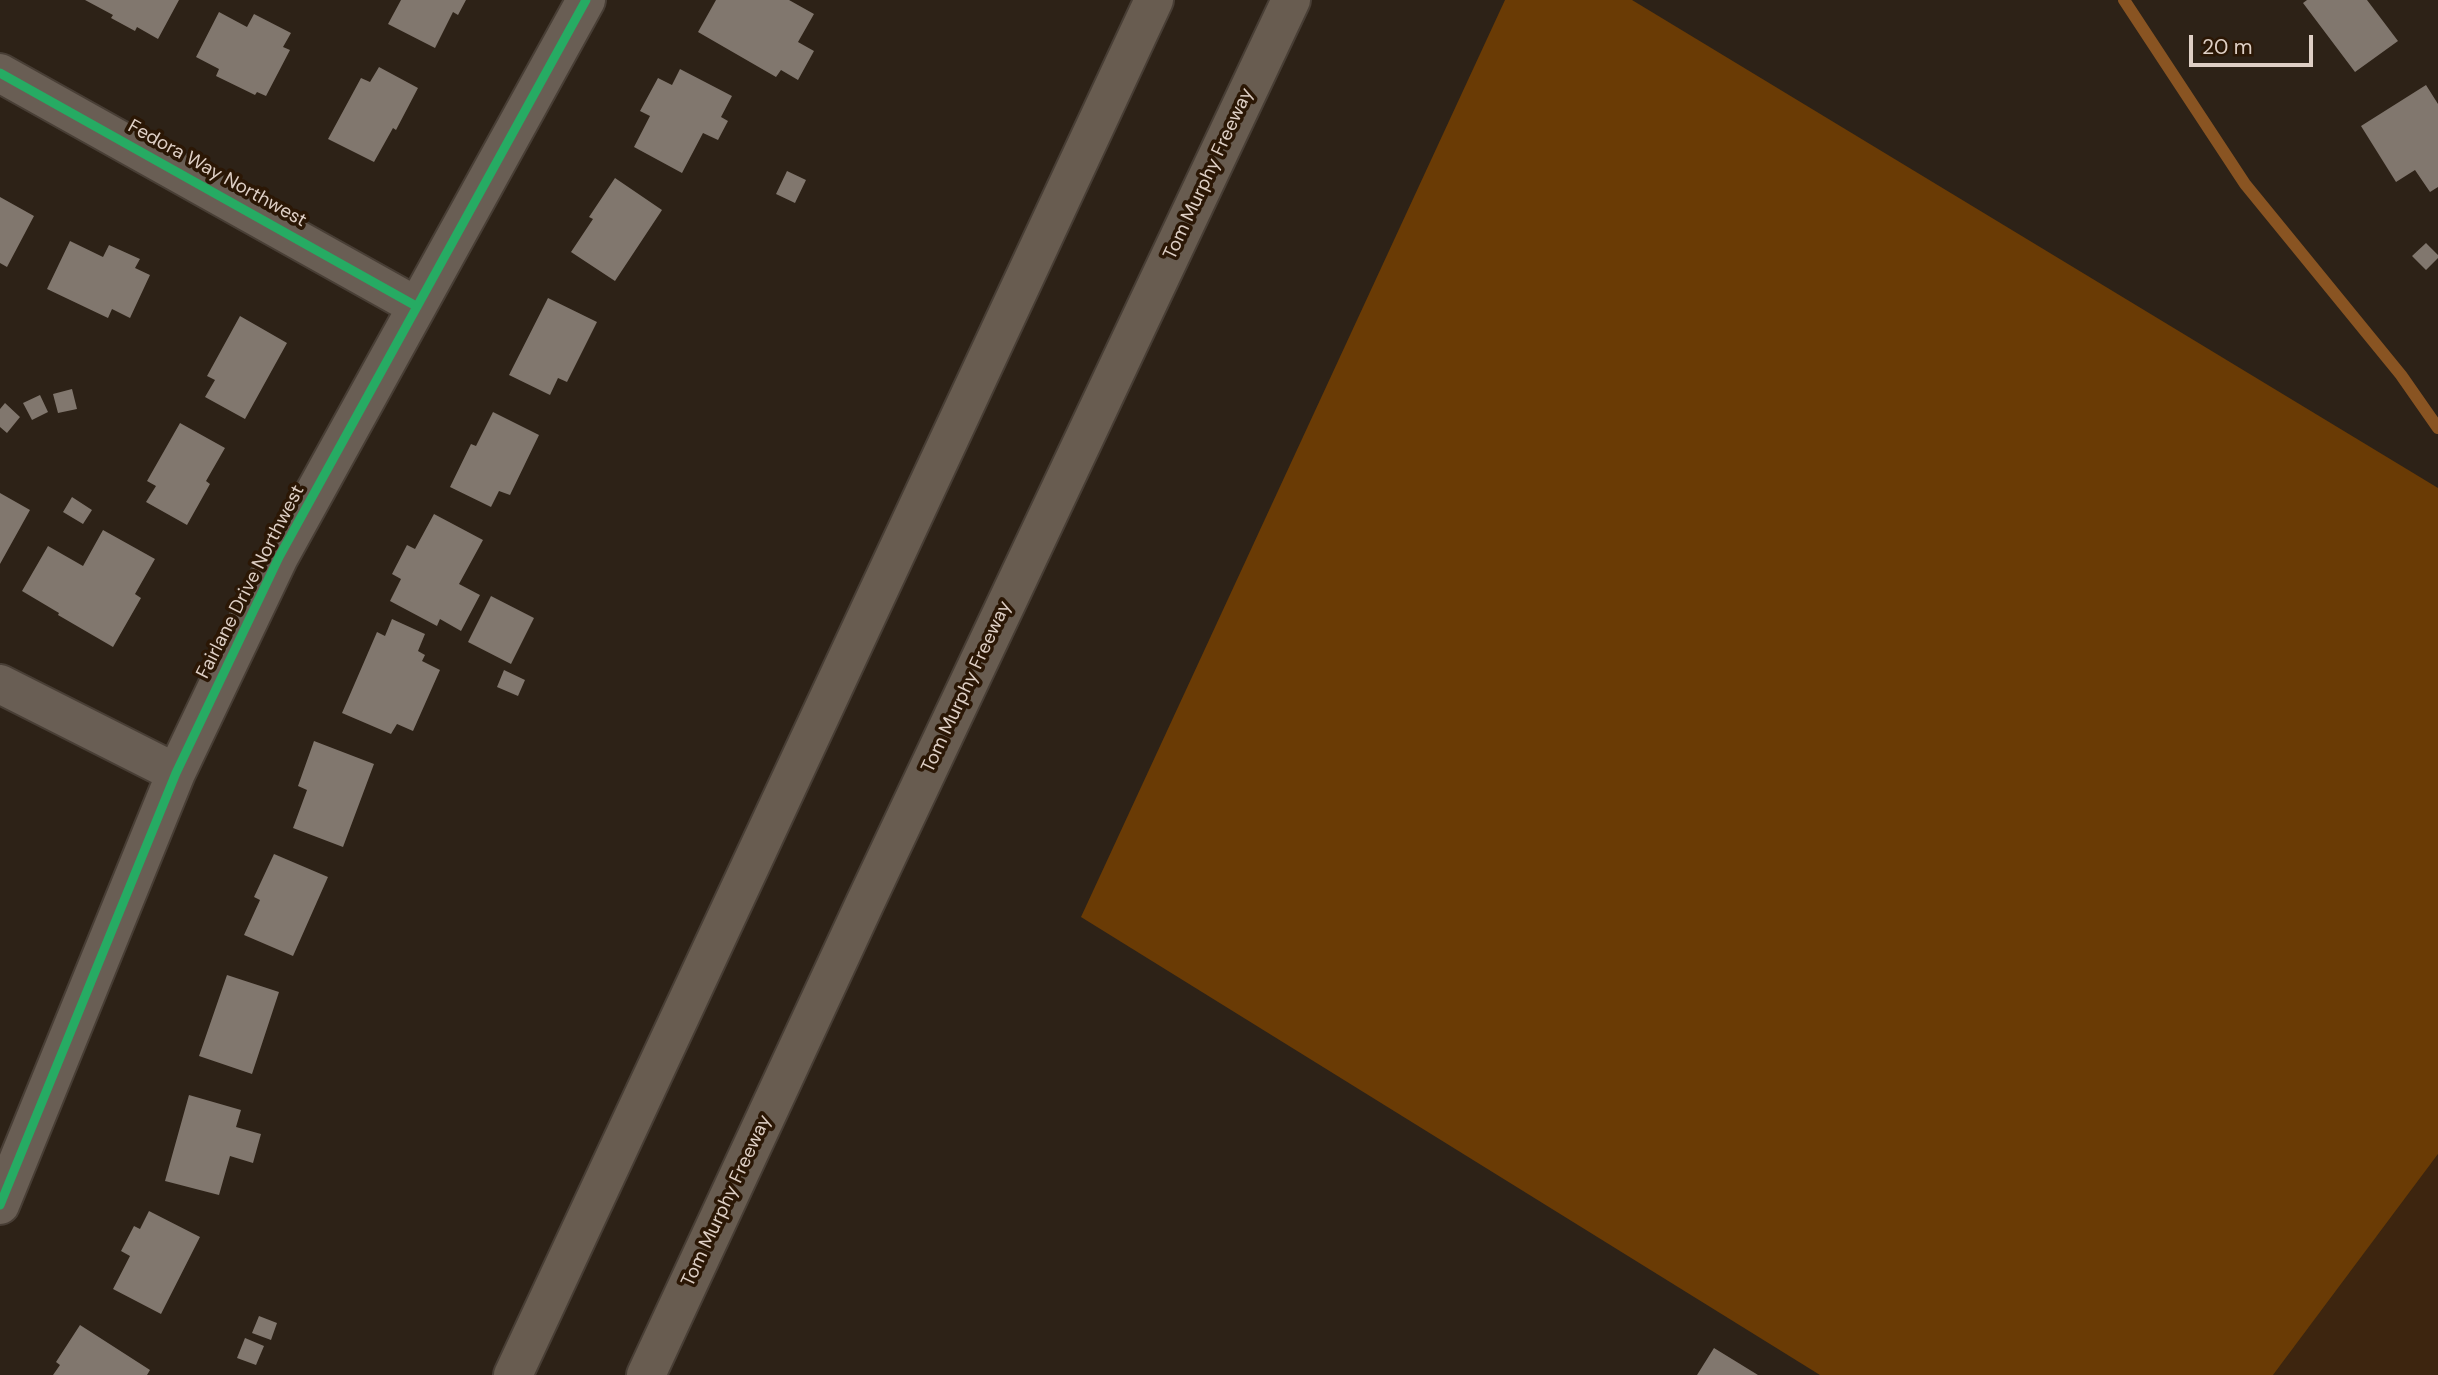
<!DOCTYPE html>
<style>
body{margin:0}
#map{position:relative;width:2438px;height:1375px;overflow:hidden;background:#2d2217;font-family:"DM Sans",sans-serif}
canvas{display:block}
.scale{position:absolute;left:2189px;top:35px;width:124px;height:32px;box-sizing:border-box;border:4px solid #decfc5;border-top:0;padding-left:9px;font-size:21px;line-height:24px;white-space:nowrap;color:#decfc5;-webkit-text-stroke:5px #2b1705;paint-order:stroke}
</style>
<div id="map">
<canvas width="2438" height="1375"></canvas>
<div class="scale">20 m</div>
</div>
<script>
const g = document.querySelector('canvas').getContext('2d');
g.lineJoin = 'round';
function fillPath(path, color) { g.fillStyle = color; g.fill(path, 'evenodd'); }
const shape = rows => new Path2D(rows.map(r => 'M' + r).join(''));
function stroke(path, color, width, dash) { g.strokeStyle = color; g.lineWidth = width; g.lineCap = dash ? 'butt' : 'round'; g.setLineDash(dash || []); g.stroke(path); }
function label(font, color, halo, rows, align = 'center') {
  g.font = font + ' "DM Sans",sans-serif'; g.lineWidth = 7; g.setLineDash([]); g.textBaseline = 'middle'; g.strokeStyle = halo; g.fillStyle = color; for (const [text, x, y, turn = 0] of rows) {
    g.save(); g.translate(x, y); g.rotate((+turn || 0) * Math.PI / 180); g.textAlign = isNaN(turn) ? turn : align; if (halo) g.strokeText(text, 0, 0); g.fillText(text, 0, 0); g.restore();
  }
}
const built = shape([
 [2438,1154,2438,1375,2273,1375]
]);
const green = shape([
 [1505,0,1632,0,2438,488,2438,1154,2273,1375,1820,1375,1081,917]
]);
const stream = shape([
 [2124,0,2245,184,2401,375,2438,428]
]);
const building = shape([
 [85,0,179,0,158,39,137,27,135,31,111,18,113,15],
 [401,0,466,0,458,15,453,12,435,48,388,24],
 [716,0,789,0,814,14,798,42,814,51,798,80,781,70,776,77,698,32],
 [2307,0,2367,0,2398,41,2355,72,2303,3],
 [219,12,247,27,254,14,291,33,283,47,290,50,266,96,257,92,255,95,216,76,219,69,196,57],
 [379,67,418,88,396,130,393,128,374,162,328,139,361,78,370,82],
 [680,69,732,96,721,117,728,121,718,140,703,133,682,173,634,147,650,116,640,111,658,78,672,85],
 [2426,85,2438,104,2438,187,2430,192,2415,170,2396,182,2361,126],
 [787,171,806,180,795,203,776,194],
 [615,178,662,210,615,281,571,252,593,219,589,217],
 [0,197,34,216,7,267,0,263],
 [70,241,103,257,109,245,140,259,135,268,150,275,130,318,112,309,108,318,47,289],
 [2426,243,2438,255,2438,258,2426,270,2412,256],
 [548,298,597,322,567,382,558,378,550,395,509,375],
 [240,316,287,343,245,419,205,397,215,380,207,376],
 [72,389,77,409,58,413,53,394],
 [40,395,48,412,32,420,23,403],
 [5,403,20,417,7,433,0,427,0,409],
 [493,412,539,435,510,495,499,491,491,507,450,487,471,444,476,446],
 [180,423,225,448,206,481,210,484,187,525,146,502,156,486,147,481],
 [0,493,30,510,0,564],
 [72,497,92,510,83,524,63,512],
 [434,514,483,540,459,584,480,595,461,631,440,619,437,626,390,601,401,579,392,574,407,545,415,549],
 [103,530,155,559,135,594,141,598,113,647,58,615,59,613,22,591,48,546,83,566],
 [491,596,534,618,511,664,468,642],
 [392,619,425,634,418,651,425,655,422,661,440,670,413,731,397,724,391,734,342,713,377,632,385,636],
 [504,670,525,680,518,696,497,687],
 [314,741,374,764,343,847,293,828,307,790,298,786],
 [274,854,328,877,293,956,244,935,260,900,254,897],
 [227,975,279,992,252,1074,199,1056],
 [189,1095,241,1110,236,1127,261,1134,253,1163,230,1156,219,1195,165,1181],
 [149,1211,200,1237,161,1314,113,1289,130,1256,121,1251,134,1226,140,1229],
 [259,1316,277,1323,271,1340,252,1333],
 [80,1325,150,1370,147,1375,53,1375,60,1365,56,1362],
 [245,1338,264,1346,256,1365,237,1358],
 [1714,1348,1758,1375,1697,1375]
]);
const minor = shape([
 [0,73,416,306],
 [0,684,176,773],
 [0,1205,176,773,279,557,586,0]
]);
const highway = shape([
 [513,1375,1154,0],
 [646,1375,865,903,1291,0]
]);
const cycleway = shape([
 [0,73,416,306],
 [0,1205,176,773,279,557,586,0]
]);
const streetNames = [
 ["Fedora Way Northwest",217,174,29],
 ["Tom Murphy Freeway",1209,174,-65],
 ["Fairlane Drive Northwest",251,582,-63],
 ["Tom Murphy Freeway",967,687,-65],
 ["Tom Murphy Freeway",727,1201,-65]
];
fillPath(built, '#3d250f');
fillPath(green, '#6a3b05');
stroke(stream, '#895422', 12);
fillPath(building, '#81776e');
stroke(minor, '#483e35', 42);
stroke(highway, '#483e35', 42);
stroke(minor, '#695e54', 38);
stroke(highway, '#685c50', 38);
stroke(cycleway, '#26ab63', 9);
label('19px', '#decfc5', '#2b1705', streetNames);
</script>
